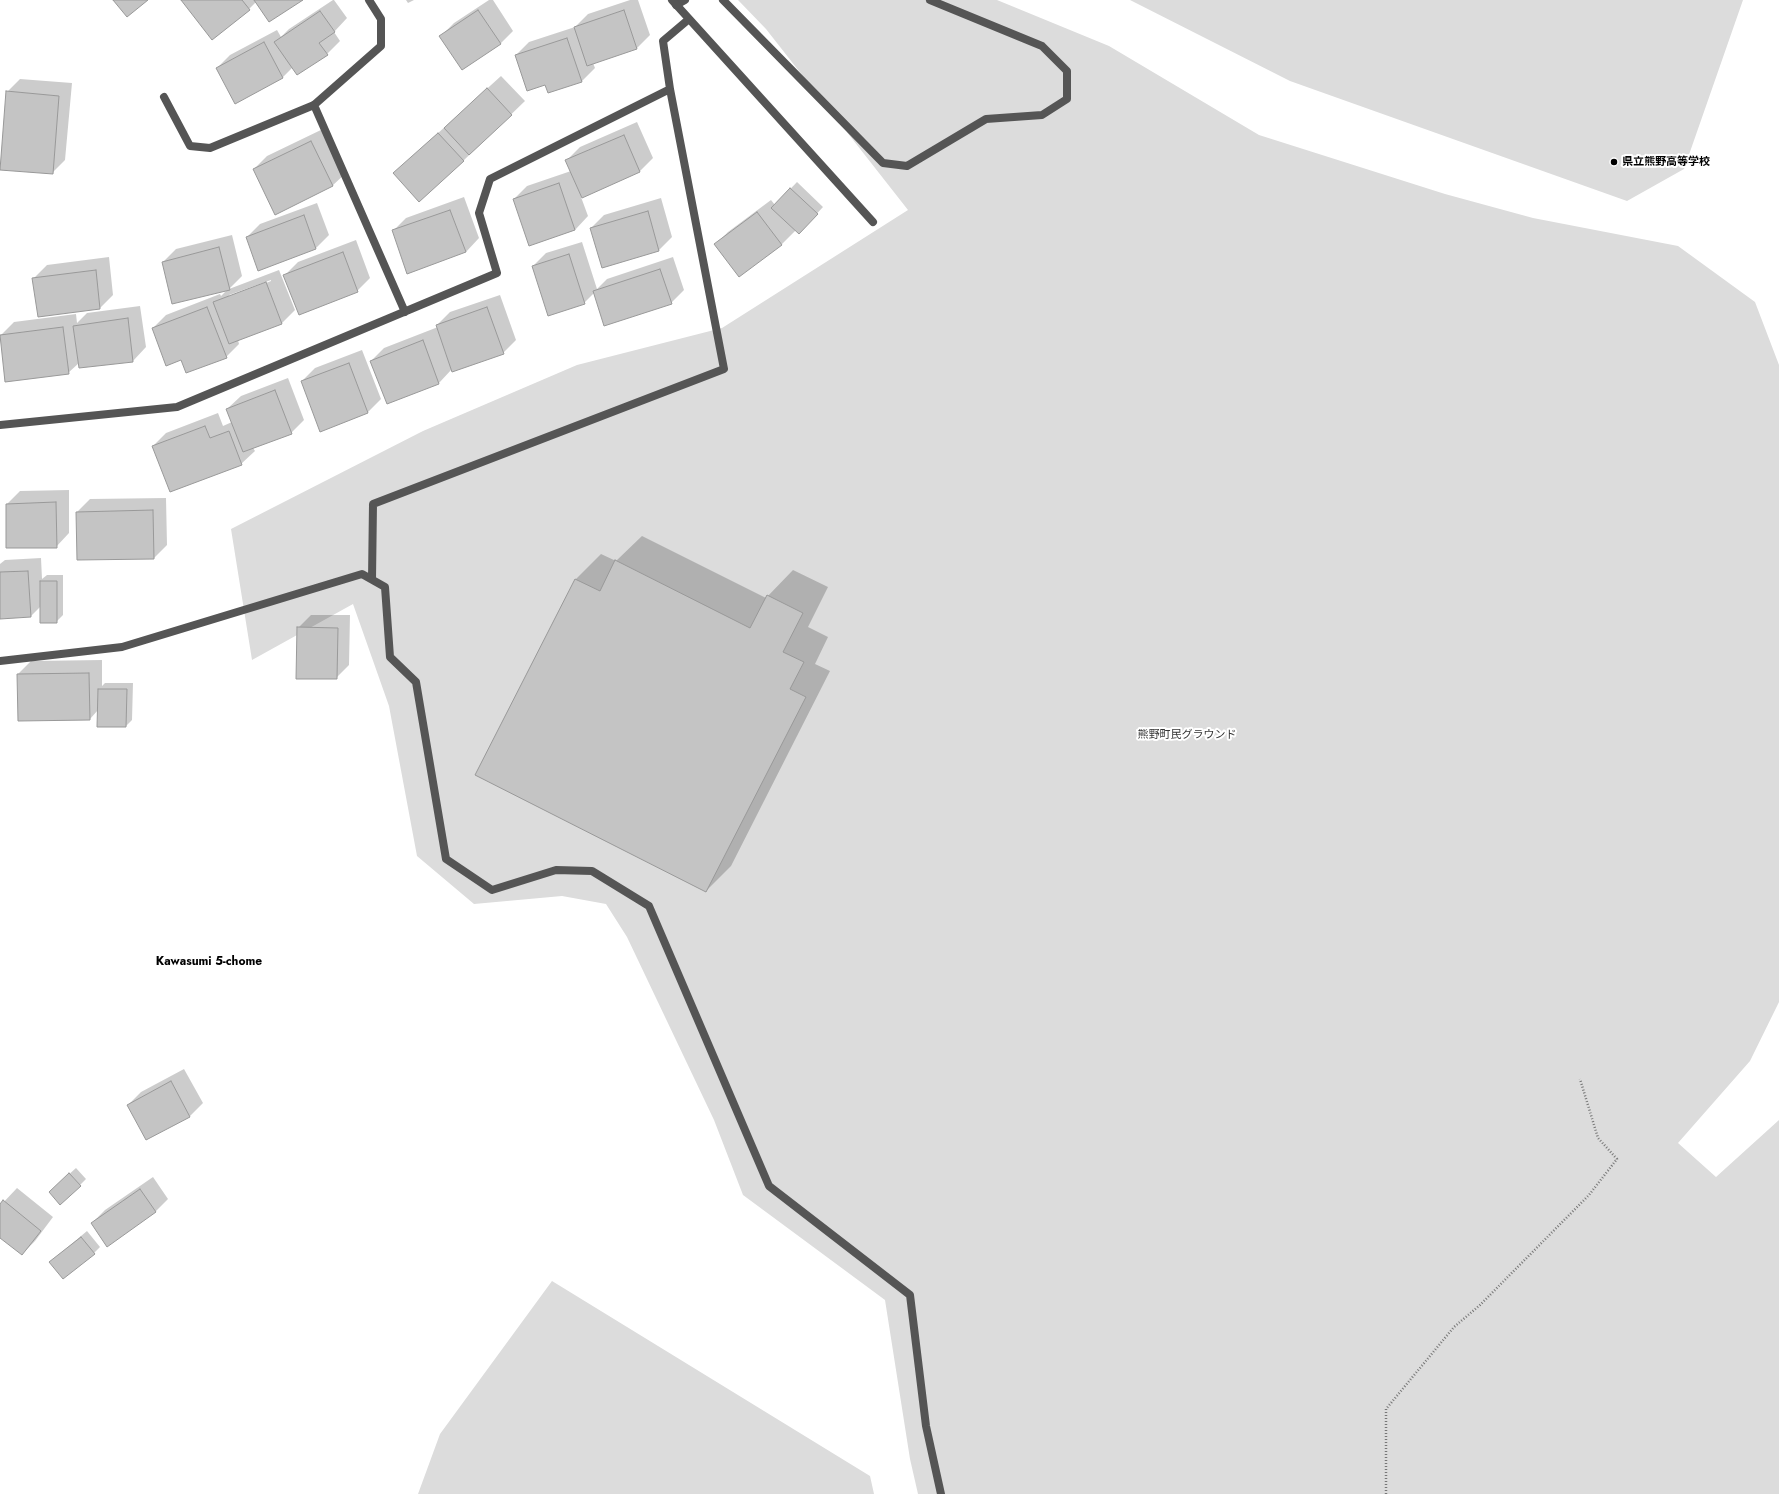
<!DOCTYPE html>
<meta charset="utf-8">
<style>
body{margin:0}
canvas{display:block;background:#fff}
</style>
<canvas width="1779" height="1494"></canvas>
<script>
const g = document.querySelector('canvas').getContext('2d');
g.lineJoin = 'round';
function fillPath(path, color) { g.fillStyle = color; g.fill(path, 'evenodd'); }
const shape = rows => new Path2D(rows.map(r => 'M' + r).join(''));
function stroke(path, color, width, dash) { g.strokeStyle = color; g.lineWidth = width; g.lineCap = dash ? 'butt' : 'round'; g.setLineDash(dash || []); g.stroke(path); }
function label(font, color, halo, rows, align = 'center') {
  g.font = font + ' Jost,"Noto Sans JP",sans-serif'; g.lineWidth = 4; g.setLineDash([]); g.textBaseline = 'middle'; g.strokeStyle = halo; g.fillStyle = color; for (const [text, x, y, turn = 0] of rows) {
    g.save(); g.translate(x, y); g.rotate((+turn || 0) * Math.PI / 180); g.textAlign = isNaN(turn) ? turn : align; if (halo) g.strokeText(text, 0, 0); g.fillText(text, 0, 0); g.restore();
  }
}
const green = shape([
 [738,0,997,0,1109,46,1259,135,1445,194,1533,218,1678,246,1755,302,1779,365,1779,1002,1750,1061,1678,1143,1716,1177,1779,1120,1779,1494,918,1494,910,1459,885,1300,743,1195,714,1120,627,937,606,904,562,896,474,904,417,856,389,706,353,604,252,660,231,529,423,431,577,365,722,328,908,210,766,29],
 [1130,0,1743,0,1684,169,1627,201,1290,81],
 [552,1281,870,1476,874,1494,418,1494,440,1434]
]);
const shadow = shape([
 [182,0,301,0,256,2,249,9],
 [333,0,334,0,347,18,334,32,340,41,327,54,293,67,283,77,235,103,217,68,230,55,277,30,281,37,289,29],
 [406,0,414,0,408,3],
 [489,0,493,0,513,31,500,44,441,36,454,23],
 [630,0,638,0,650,35,637,48,593,63,595,68,582,81,545,83,516,55,529,42,575,27,588,14],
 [501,76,525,101,463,161,394,173],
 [20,79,72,83,65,160,52,173,7,92],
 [637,122,653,158,640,171,581,197,588,216,575,230,530,245,514,199,527,186,571,171,567,160,580,147],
 [325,128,346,173,332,186,254,169,267,156],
 [797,182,823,207,799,233,796,230,782,244,739,276,715,245,728,232,771,200,775,205],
 [464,197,479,238,466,252,393,231,406,218],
 [661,198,672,237,659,250,602,266,591,228,604,215],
 [317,203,329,235,316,248,259,269,247,237,260,224],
 [232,235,242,276,229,289,279,270,295,310,282,323,238,340,239,344,226,357,181,359,153,328,166,315,220,294,221,296,228,289,163,262,176,249],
 [271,280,271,281,229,298,229,295],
 [356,240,370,278,357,291,285,275,298,262],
 [582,242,597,289,607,279,673,257,684,290,671,303,594,293,584,303,533,266,546,253],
 [109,257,113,295,100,308,34,278,47,265],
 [500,295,516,340,503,353,452,369,439,383,387,402,371,361,384,348,438,327,437,325,450,312],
 [140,306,146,347,133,361,79,363,68,373,1,335,14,322,76,314,77,323,87,313],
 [362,350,381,399,368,412,320,430,302,381,315,368],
 [288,378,304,420,291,433,253,448,255,451,241,464,153,446,166,433,218,413,223,426,232,422,227,409,241,396],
 [69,490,69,533,56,547,7,504,20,491],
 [166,498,167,545,154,558,77,512,90,499],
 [642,536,766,598,793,570,828,587,808,627,828,637,815,664,830,671,731,866,706,891,476,775,576,579,601,554,616,561],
 [41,558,42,579,47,575,63,575,63,615,56,622,41,606,31,616,0,618,0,564,5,560],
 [311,615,350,615,349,665,336,678,298,628],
 [102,660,102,686,105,683,133,683,132,720,126,726,98,710,90,719,18,674,31,661],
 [184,1069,203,1103,190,1116,147,1139,128,1105,141,1092],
 [76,1168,86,1179,80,1185,56,1186],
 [153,1177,168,1199,155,1212,92,1223,105,1210],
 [17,1188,53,1217,35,1241,22,1254,0,1236,0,1206],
 [87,1231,100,1247,94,1253,50,1262]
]);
const building = shape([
 [113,0,148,0,127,17,113,0],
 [181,0,242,0,250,10,212,40,181,0],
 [254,0,303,0,269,22,254,0],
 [478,10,501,44,462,70,439,36,478,10],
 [624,10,637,49,587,66,574,27,624,10],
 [320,11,335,32,319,43,328,55,297,75,274,42,320,11],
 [567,38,582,82,548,93,545,85,527,91,515,55,567,38],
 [264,42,283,78,235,104,216,68,264,42],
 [487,88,512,115,469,155,444,128,487,88],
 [6,91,59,96,53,174,0,170,6,91],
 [438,133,464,161,419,202,393,173,438,133],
 [624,135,640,172,582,198,565,160,624,135],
 [311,141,333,186,275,215,253,169,311,141],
 [559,183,575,230,529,246,513,199,559,183],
 [790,188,818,214,799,234,771,208,790,188],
 [450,210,466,252,407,274,392,230,450,210],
 [648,211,659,251,602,268,590,228,648,211],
 [757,212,782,245,739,277,714,244,757,212],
 [304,215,316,249,258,271,246,237,304,215],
 [219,247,230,290,172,304,162,262,219,247],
 [343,252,358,292,299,315,283,275,343,252],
 [569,254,585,304,548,316,532,266,569,254],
 [660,269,672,304,604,326,593,291,660,269],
 [96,270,100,309,38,317,32,278,96,270],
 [266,282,282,324,229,344,213,302,266,282],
 [207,307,227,358,186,373,181,360,166,366,152,328,207,307],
 [487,307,504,354,452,372,436,325,487,307],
 [128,318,133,362,79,368,73,326,128,318],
 [63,327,69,374,5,382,0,335,63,327],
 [423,340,439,384,387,404,370,361,423,340],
 [349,363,368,413,320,432,301,381,349,363],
 [275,390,292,434,243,452,226,409,275,390],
 [205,426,210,438,229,431,242,465,170,492,152,446,205,426],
 [56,502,57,548,6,548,6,504,56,502],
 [153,510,154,559,77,560,76,512,153,510],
 [615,560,750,628,767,595,803,613,783,652,804,662,790,689,806,697,706,892,475,775,575,579,600,591,615,560],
 [28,571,31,617,0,619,0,572,28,571],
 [40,581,57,581,57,623,40,623,40,581],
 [297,627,338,628,337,679,296,679,297,627],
 [89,673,90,720,18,721,17,674,89,673],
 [98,689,127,689,126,727,97,727,98,689],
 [171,1081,190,1117,146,1140,127,1105,171,1081],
 [69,1173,81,1186,60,1205,49,1192,69,1173],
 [140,1189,156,1212,107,1247,91,1223,140,1189],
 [3,1200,41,1231,22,1255,0,1238,0,1204,3,1200],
 [81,1237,95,1254,63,1279,49,1262,81,1237]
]);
const path = shape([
 [1386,1494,1386,1409,1454,1327,1480,1305,1589,1195,1617,1159,1598,1138,1580,1079]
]);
const lane = shape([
 [723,0,883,163,907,166,986,119,1042,115,1067,99,1067,71,1042,46,930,0],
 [676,5,685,0],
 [164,97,190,146,210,148,314,105]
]);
const street = shape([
 [369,0,381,19,381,46,314,105,405,312],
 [672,0,873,222],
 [0,425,177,407,497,273,479,213,490,179,670,89],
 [372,579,373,504,724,369,670,89,663,41,689,19],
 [0,661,122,647,362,574,385,587,390,657,416,682,446,859,492,890,556,870,592,871,649,906,769,1186,910,1295,926,1426,941,1494]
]);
const markers = [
 [1614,162,4,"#000"]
];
const poiNames = [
 ["県立熊野高等学校",1622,162]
];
const parkNames = [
 ["熊野町民グラウンド",1187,735]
];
const neighbourhoodNames = [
 ["Kawasumi 5-chome",209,962]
];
fillPath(green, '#dcdcdc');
fillPath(shadow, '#0003');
fillPath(building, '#c4c4c4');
stroke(building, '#999', 1);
stroke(path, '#777', 2.5, [1, 2]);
stroke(lane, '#555', 8);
stroke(street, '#555', 8);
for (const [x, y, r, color] of markers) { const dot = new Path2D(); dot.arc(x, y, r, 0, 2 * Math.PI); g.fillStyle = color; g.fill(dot); stroke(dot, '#fff', 1.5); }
label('bold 11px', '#000', '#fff', poiNames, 'left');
label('11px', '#333', '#fff', parkNames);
label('bold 12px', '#000', '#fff', neighbourhoodNames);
</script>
